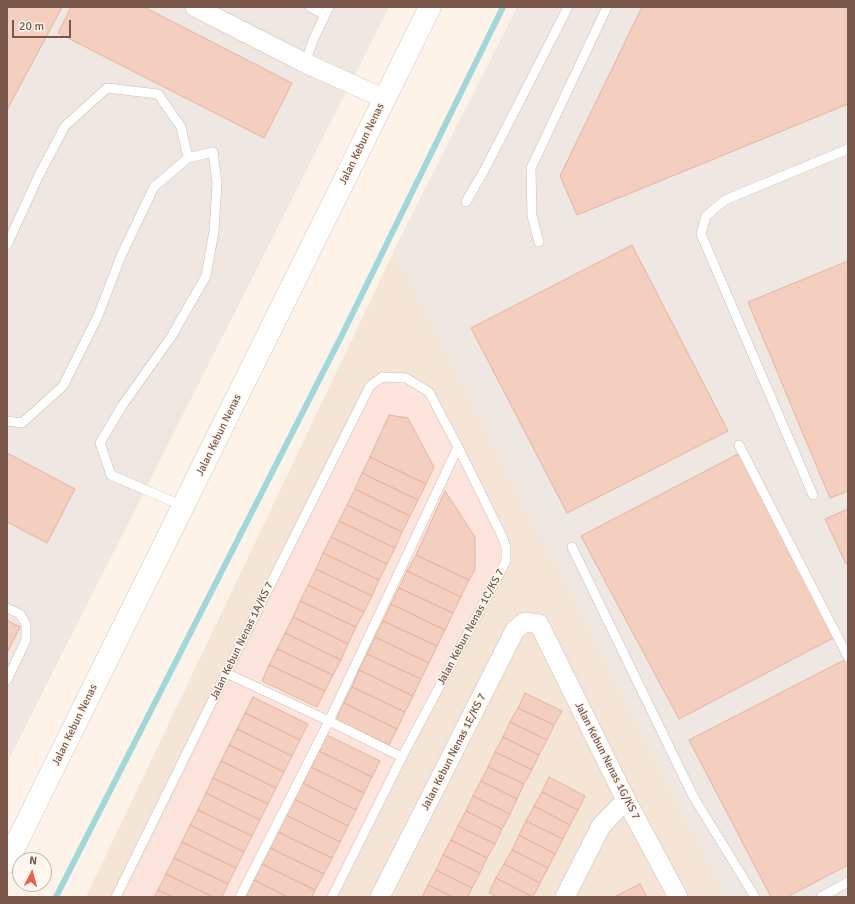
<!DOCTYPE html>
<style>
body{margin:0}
#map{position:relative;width:855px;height:904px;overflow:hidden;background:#fdf3e9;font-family:Signika,sans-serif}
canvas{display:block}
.frame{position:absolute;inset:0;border:8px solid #79574b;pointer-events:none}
.north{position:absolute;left:12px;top:852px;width:40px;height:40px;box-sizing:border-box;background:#fff8f0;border:1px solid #c9b8ae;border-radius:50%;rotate:6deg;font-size:11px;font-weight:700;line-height:16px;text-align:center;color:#79574b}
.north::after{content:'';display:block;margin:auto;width:14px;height:18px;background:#ea604c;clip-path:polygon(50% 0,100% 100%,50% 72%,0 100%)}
.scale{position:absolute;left:12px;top:20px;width:59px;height:18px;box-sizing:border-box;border:2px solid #79574b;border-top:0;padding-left:5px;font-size:12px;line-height:14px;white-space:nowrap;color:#79574b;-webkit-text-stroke:3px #fff8f0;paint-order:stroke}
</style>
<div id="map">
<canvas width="855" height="904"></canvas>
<div class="frame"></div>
<div class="north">N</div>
<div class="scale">20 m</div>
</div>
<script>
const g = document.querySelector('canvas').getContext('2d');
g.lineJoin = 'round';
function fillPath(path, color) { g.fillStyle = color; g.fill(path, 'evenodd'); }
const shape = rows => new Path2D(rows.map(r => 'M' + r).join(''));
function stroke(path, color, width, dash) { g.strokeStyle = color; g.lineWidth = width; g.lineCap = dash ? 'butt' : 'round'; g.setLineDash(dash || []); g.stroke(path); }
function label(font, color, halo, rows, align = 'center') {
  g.font = font + ' Signika,sans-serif'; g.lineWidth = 3; g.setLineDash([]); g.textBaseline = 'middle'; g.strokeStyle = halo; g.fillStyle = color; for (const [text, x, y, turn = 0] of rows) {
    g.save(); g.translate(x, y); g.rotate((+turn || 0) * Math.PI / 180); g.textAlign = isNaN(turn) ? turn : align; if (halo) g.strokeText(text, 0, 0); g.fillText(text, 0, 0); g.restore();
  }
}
const residential = shape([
 [396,247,729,897,86,897]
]);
const commercial = shape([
 [385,381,404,383,426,396,500,542,502,558,329,897,124,897,374,389]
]);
const industrial = shape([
 [7,7,389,7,7,763],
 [517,7,848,7,848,897,727,897,394,250]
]);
const stream = shape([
 [56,897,342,335,503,7]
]);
const building = shape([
 [7,7,62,7,7,110,7,7],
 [71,7,144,7,292,83,264,138,58,33,71,7],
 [642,7,848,7,848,104,577,215,560,176,642,7],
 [632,245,728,431,567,513,471,328,632,245],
 [848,261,848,491,830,498,748,302,848,261],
 [389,415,408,418,434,467,426,484,370,457,389,415],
 [7,453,75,489,47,543,7,522,7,453],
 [740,453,837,636,679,719,581,536,740,453],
 [370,457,426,484,418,500,362,473,370,457],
 [362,473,418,500,410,516,355,489,362,473],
 [355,489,410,516,402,532,347,505,355,489],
 [445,491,475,537,475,570,469,580,416,555,445,491],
 [347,505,402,532,395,548,339,521,347,505],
 [848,509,848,563,846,564,825,519,848,509],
 [339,521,395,548,387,564,331,537,339,521],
 [331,537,387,564,379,580,323,553,331,537],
 [323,553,379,580,372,596,316,569,323,553],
 [416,555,469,580,461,597,407,571,416,555],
 [316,569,372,596,364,612,308,585,316,569],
 [407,571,461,597,453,613,399,588,407,571],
 [308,585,364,612,356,627,300,601,308,585],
 [399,588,453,613,445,630,391,604,399,588],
 [300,601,356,627,348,644,293,617,300,601],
 [391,604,445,630,437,646,383,621,391,604],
 [293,617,348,644,341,660,285,633,293,617],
 [7,620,20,627,7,653,7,620],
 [383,621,437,646,429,663,375,637,383,621],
 [285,633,341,660,333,675,277,649,285,633],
 [375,637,429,663,421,679,367,654,375,637],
 [277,649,333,675,325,691,269,665,277,649],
 [367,654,421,679,413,696,359,670,367,654],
 [848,658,848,865,787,897,771,897,689,740,848,658],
 [269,665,325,691,317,707,262,681,269,665],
 [359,670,413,696,405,712,352,687,359,670],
 [352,687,405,712,397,729,344,703,352,687],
 [525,693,562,711,554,725,518,708,525,693],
 [253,697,308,724,300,740,245,713,253,697],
 [344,703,397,729,389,745,336,720,344,703],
 [518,708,554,725,547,740,510,722,518,708],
 [245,713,300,740,292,756,237,729,245,713],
 [510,722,547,740,539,755,503,737,510,722],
 [237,729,292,756,284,772,229,745,237,729],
 [327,735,380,761,372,777,319,751,327,735],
 [503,737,539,755,532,770,495,752,503,737],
 [229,745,284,772,276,788,221,761,229,745],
 [319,751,372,777,364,793,311,767,319,751],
 [495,752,532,770,524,784,488,767,495,752],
 [221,761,276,788,268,804,213,778,221,761],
 [311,767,364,793,356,810,303,783,311,767],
 [488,767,524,784,517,799,481,781,488,767],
 [549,777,585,796,578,810,542,792,549,777],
 [213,778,268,804,260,820,206,793,213,778],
 [481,781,517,799,510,814,473,796,481,781],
 [303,783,356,810,348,826,294,799,303,783],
 [542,792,578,810,570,825,534,806,542,792],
 [206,793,260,820,252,836,198,810,206,793],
 [473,796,510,814,502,829,466,811,473,796],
 [294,799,348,826,340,842,286,815,294,799],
 [534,806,570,825,563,839,526,821,534,806],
 [198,810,252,836,244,852,190,825,198,810],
 [466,811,502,829,495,844,458,826,466,811],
 [286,815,340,842,332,858,278,832,286,815],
 [526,821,563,839,555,854,519,835,526,821],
 [190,825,244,852,236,868,182,842,190,825],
 [458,826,495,844,487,858,451,840,458,826],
 [278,832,332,858,324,874,270,848,278,832],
 [519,835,555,854,548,868,512,850,519,835],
 [451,840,487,858,480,873,443,855,451,840],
 [182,842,236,868,228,884,174,858,182,842],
 [270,848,324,874,315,890,262,864,270,848],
 [512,850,548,868,540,883,504,864,512,850],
 [443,855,480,873,472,888,436,870,443,855],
 [174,858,228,884,222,897,213,897,166,874,174,858],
 [262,864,315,890,312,897,288,897,254,880,262,864],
 [504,864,540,883,533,897,496,878,504,864],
 [436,870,472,888,468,897,453,897,428,885,436,870],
 [166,874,213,897,173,897,158,890,166,874],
 [496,878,533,897,497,897,489,893,496,878],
 [254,880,288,897,247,897,246,896,254,880],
 [640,884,647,897,614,897,640,884],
 [428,885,453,897,422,897,428,885],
 [158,890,173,897,154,897,158,890]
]);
const lane = shape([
 [310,7,325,15],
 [305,63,314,38,329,7],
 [466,202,485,169,568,7],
 [539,242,532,216,531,168,607,7],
 [7,245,39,175,65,126,107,88,158,94,181,127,188,158],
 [7,421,22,423,63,386,98,316,121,256,154,187,188,158,213,152,217,183,214,231,206,276,171,337,122,406,100,443,111,475,183,506],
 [739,445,848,657],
 [813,495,701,234,706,216,725,200,848,149],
 [572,547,693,796,755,897],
 [7,608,20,614,26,624,26,640,7,680],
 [226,673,329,721,402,757],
 [116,897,226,673,370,386,382,377,406,378,429,392,458,447,502,536,506,547,506,561,402,757,332,897],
 [240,897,329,721,458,447],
 [821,897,848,882]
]);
const street = shape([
 [195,7,305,63,385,99],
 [380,897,515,630,525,622,539,624,626,800,678,897],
 [565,897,601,826,626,800]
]);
const secondary = shape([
 [7,862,430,7]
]);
const streetNames = [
 ["Jalan Kebun Nenas",362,144,-64],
 ["Jalan Kebun Nenas",219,435,-64],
 ["Jalan Kebun Nenas 1C/KS 7",471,627,-62],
 ["Jalan Kebun Nenas 1A/KS 7",242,641,-64],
 ["Jalan Kebun Nenas",75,725,-64],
 ["Jalan Kebun Nenas 1E/KS 7",454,752,-63],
 ["Jalan Kebun Nenas 1G/KS 7",607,761,63]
];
fillPath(residential, '#f5e5d7');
fillPath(commercial, '#fde4dd');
fillPath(industrial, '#eee7e2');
stroke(stream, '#a2d7da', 6);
fillPath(building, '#f4cfc0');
stroke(building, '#e7b4a0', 1);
stroke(lane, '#d3bcb0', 10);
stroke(street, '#d3bcb0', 20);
stroke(secondary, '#d6bcad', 23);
stroke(lane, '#fff', 9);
stroke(street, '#fff', 19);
stroke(secondary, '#fff', 22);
label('11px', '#79574b', '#fff8f0', streetNames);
</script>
